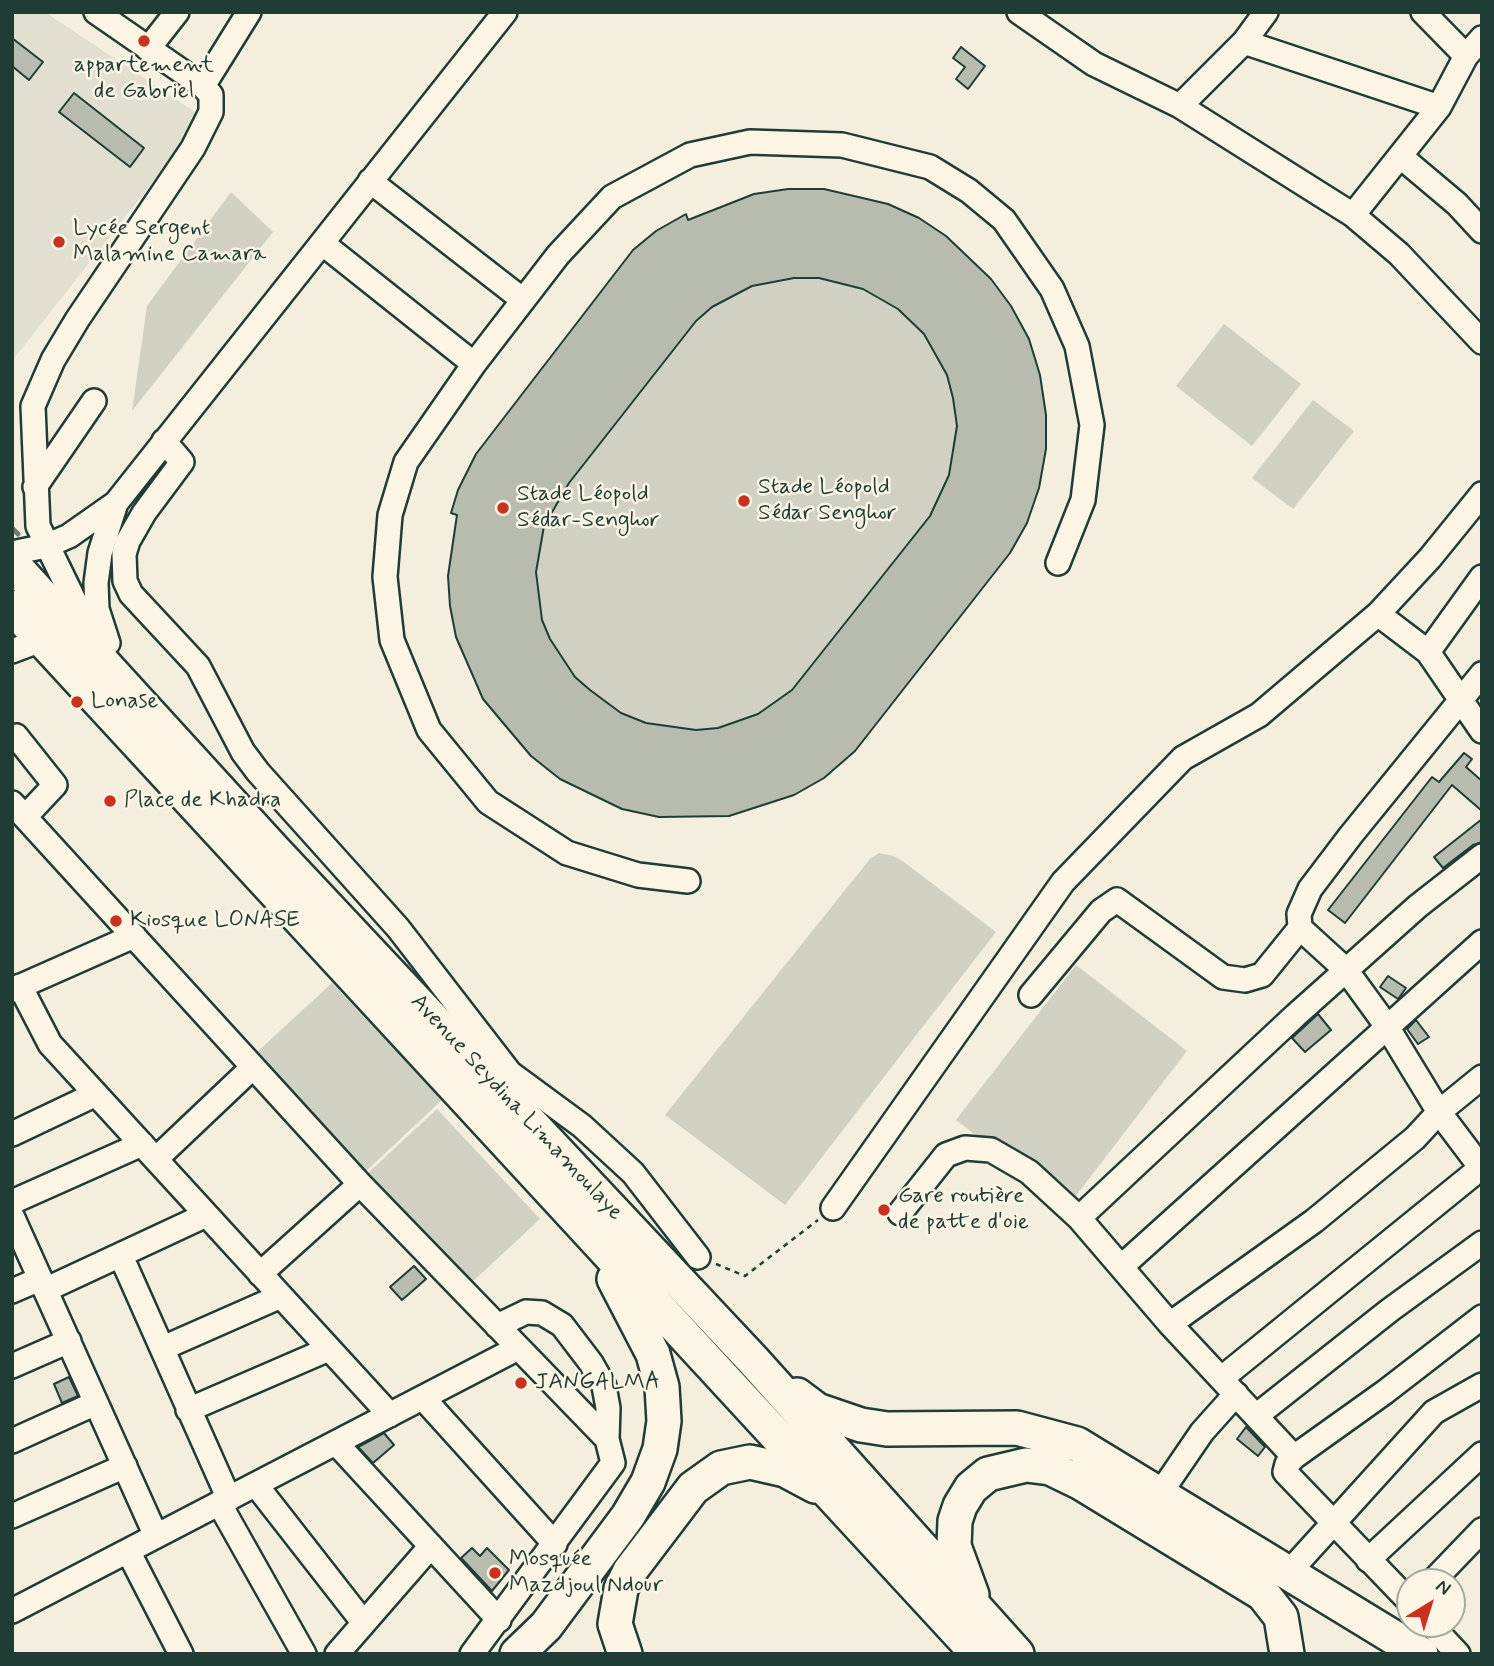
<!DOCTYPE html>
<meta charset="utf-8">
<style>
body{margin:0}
#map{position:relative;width:1494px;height:1666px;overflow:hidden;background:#f3eede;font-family:Mynerve,sans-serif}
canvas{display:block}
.frame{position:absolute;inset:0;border:14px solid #1f3d34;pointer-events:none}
.north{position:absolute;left:1396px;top:1568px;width:70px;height:70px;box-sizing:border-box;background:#fcf5e5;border:2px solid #a4ab9e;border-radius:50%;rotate:38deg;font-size:19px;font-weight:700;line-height:28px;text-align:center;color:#1f3d34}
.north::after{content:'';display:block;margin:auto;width:24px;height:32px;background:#c8321e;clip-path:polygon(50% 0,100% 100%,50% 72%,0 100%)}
</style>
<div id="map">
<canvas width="1494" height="1666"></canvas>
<div class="frame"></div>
<div class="north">N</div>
</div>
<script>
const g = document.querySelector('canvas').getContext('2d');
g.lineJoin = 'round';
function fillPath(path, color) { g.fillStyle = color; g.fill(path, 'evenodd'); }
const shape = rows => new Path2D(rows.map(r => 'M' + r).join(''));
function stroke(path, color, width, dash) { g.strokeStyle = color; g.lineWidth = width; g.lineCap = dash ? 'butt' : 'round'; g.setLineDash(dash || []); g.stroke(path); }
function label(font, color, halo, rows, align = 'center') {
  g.font = font + ' Mynerve,sans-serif'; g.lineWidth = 5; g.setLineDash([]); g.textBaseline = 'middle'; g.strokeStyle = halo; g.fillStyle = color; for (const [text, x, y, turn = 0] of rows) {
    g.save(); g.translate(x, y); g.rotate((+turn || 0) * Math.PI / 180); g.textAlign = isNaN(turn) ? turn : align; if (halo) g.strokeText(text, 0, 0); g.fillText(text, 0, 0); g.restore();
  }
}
const built = shape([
 [12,12,45,12,198,114,199,123,12,361]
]);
const green = shape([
 [788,189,824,189,888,204,919,218,946,236,991,279,1011,306,1029,339,1040,375,1046,415,1046,449,1039,488,1027,523,1010,553,855,751,824,778,794,795,729,816,659,817,622,809,560,779,531,756,483,699,456,637,450,606,448,576,457,515,451,513,458,490,476,454,633,250,656,231,686,214,689,220,754,194],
 [231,192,273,232,132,411,147,306],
 [1224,324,1301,384,1252,446,1176,386],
 [1313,400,1354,431,1293,509,1252,478],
 [879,853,894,856,905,863,996,932,785,1205,665,1115,870,859],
 [1076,965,1187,1051,1068,1206,956,1120],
 [332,983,442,1100,365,1172,255,1054],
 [437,1109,540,1219,470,1284,367,1174]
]);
const stream = shape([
 [12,528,18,534]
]);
const building = shape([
 [12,38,43,62,29,80,12,66,12,38],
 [961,47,985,66,968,89,956,79,965,67,953,58,961,47],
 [74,93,144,148,130,167,59,112,74,93],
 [788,189,824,189,888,204,919,218,946,236,991,279,1011,306,1029,339,1040,375,1046,415,1046,449,1039,488,1027,523,1010,553,855,751,824,778,794,795,729,816,659,817,622,809,560,779,531,756,483,699,456,637,450,606,448,576,457,515,451,513,458,490,476,454,633,250,656,231,686,214,688,220,754,194,788,189],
 [794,278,819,278,863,289,898,309,924,334,947,375,953,398,957,426,949,475,930,516,792,690,758,714,718,728,696,730,646,723,621,713,590,690,575,677,550,639,542,620,536,572,544,526,569,483,696,321,712,307,752,286,794,278],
 [1464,753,1472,759,1466,767,1482,781,1482,811,1452,785,1345,923,1328,910,1432,777,1439,782,1464,753],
 [1482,819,1482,842,1473,845,1443,868,1434,857,1482,819],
 [1388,976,1406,988,1398,999,1380,987,1388,976],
 [1318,1014,1331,1030,1305,1052,1292,1038,1318,1014],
 [1416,1020,1429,1037,1418,1044,1407,1029,1416,1020],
 [414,1266,426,1279,402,1300,390,1287,414,1266],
 [69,1377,78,1396,62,1403,54,1384,69,1377],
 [1246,1427,1265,1447,1258,1456,1237,1439,1246,1427],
 [384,1433,394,1445,373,1463,358,1447,384,1433],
 [472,1548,480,1556,487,1548,509,1570,492,1591,461,1558,472,1548]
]);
const path = shape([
 [716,1264,745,1276,818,1220]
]);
const minor = shape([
 [1019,12,1094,64,1180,106,1353,215],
 [1423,12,1466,56],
 [1482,38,1466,56,1439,107,1353,215,1399,254,1482,342],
 [1244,42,1439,107],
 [148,49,177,12],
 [203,86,249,12],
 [1180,106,1244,42,1266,12],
 [1400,156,1457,204,1482,231],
 [370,181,523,300],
 [322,243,474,364],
 [164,441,182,462,144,513,128,541,124,554,125,581,131,594,198,666,243,752,258,772,398,928,510,1073,582,1126,633,1173,698,1257],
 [35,487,94,401],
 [1482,494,1430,558,1378,614,1428,652,1482,731],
 [12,553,46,546,69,536,116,503,505,12],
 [94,641,38,526,33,406,53,360,77,320,193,148,211,112,211,95,203,86,96,12],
 [108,643,97,609,96,583,100,553,116,503],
 [12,651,41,640],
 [1428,652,1482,577],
 [1482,674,1351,835,1310,889,1299,914,1300,928,1346,970,1386,1025,1439,1112,1482,1169],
 [16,736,55,785,25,817],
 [12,803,360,1184,607,1439,613,1463,472,1654],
 [688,881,638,875,567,853,488,802,429,730,392,640,385,577,390,515,406,462,474,364,558,255,612,197,690,155,750,142,842,145,930,167,969,191,1004,220,1052,289,1077,346,1092,425,1083,500,1058,563],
 [20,986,50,1044,390,1415],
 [12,990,134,936],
 [1031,995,1101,911,1117,900,1223,977,1245,980,1262,975,1300,928],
 [12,1134,96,1094],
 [156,1159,253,1067],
 [12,1202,142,1144],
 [833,1208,1063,882,1183,758,1259,715,1378,614],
 [900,1213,946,1155,965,1148,991,1150,1029,1172,1079,1218,1170,1324,1294,1457],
 [12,1216,156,1536],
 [1079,1218,1296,1015,1418,906,1482,856],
 [121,1256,229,1499],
 [1121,1267,1482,942],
 [260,1274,360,1184],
 [45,1290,206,1215],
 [12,1291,40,1279],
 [1170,1324,1314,1221,1415,1138,1439,1112,1482,1077],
 [497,1326,526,1312,542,1313,562,1325,591,1363,604,1386,608,1408,607,1439],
 [163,1348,281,1296],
 [12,1366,69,1341],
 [1222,1378,1482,1167],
 [423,1398,555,1544],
 [188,1410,329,1349],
 [1256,1416,1390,1310,1482,1243],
 [12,1441,96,1403],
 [336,1443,499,1620],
 [256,1485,363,1622],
 [1161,1492,1202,1432,1236,1394],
 [219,1503,304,1654],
 [12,1516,125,1466],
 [128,1551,181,1654],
 [1368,1560,1482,1454],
 [1290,1571,1434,1412,1482,1385],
 [1432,1582,1482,1530],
 [1410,1602,1285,1472,1287,1464,1294,1457,1385,1392,1482,1317],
 [12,1611,518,1348],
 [1430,1624,1458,1654],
 [337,1654,431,1546]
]);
const highway = shape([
 [12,563,274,850,753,1360,1017,1654],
 [12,607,978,1654],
 [797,1395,817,1410,861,1425,887,1429,1017,1428,1077,1444,1421,1654],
 [972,1595,954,1546,955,1521,960,1506,971,1488,988,1474,1026,1465,1050,1468,1081,1483,1263,1594,1281,1617,1287,1654],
 [517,1654,546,1626,628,1516,648,1482,660,1449,664,1421,662,1387,653,1354,614,1279],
 [625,1654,615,1624,621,1589,630,1571,693,1488,721,1468,750,1462,785,1470,815,1486]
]);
const markers = [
 [144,41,7,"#c8321e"],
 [59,242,7,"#c8321e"],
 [744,501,7,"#c8321e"],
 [503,508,7,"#c8321e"],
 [77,702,7,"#c8321e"],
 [110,801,7,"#c8321e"],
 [116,921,7,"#c8321e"],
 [884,1210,7,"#c8321e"],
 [521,1383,7,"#c8321e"],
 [495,1573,7,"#c8321e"]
];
const poiNames = [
 ["appartement",144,66,"center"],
 ["de Gabriel",144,92,"center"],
 ["Lycée Sergent",73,229],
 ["Malamine Camara",73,255],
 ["Stade Léopold",758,488],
 ["Sédar Senghor",758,514],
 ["Stade Léopold",517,495],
 ["Sédar-Senghor",517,521],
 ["Lonase",91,702],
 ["Place de Khadra",124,801],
 ["Kiosque LONASE",130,921],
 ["Gare routière",898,1197],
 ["de patte d'oie",898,1223],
 ["JANGALMA",535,1383],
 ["Mosquée",509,1560],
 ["Mazdjoul Ndour",509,1586]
];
const streetNames = [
 ["Avenue Seydina Limamoulaye",516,1108,47]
];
fillPath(built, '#e1dfd0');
fillPath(green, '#d0d1c2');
stroke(stream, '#6c7d72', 5);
fillPath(building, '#b8bcae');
stroke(building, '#1f3d34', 2);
stroke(minor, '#1f3d34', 28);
stroke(highway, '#1f3d34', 38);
stroke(path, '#1f3d34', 2.5, [5, 5]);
stroke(minor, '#fcf5e5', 23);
stroke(highway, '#fcf5e5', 33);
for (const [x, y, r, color] of markers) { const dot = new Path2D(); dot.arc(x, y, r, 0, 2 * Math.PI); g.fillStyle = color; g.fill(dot); stroke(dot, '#fcf5e5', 2.5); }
label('23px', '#1f3d34', '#fcf5e5', poiNames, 'left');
label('23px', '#1f3d34', '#fcf5e5', streetNames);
</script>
